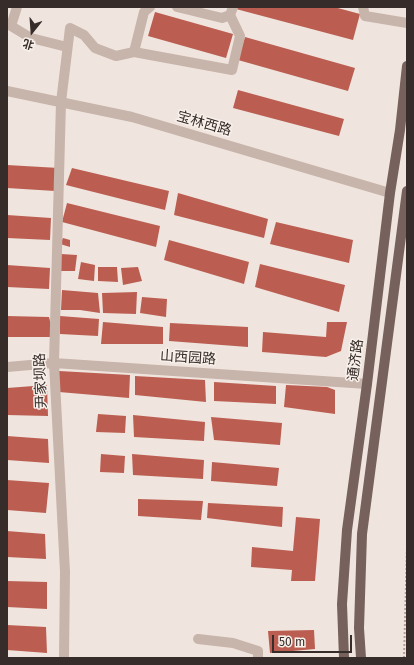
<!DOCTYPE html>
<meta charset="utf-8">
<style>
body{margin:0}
#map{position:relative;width:414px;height:665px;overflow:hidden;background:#f0e5de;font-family:"Fira Sans","Noto Sans SC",sans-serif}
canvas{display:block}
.frame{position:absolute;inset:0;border:8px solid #362c29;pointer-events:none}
.north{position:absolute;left:12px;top:12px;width:40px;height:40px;-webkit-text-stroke:3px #f8f0ea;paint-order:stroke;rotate:197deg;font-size:11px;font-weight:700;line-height:16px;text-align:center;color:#362c29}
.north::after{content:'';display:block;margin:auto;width:14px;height:18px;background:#362c29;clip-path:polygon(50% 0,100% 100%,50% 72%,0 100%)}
.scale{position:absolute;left:272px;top:635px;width:80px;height:18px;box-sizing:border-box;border:2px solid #362c29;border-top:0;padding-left:5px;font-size:12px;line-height:14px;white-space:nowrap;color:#362c29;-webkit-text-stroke:3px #f8f0ea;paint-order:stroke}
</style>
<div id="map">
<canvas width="414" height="665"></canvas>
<div class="frame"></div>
<div class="north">北</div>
<div class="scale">50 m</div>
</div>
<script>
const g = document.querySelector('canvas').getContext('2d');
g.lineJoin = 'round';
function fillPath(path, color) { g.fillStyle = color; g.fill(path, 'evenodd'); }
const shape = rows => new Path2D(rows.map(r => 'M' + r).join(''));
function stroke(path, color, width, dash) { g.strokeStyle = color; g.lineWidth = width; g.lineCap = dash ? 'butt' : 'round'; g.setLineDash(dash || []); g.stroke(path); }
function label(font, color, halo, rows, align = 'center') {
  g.font = font + ' "Fira Sans","Noto Sans SC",sans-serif'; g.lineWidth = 3; g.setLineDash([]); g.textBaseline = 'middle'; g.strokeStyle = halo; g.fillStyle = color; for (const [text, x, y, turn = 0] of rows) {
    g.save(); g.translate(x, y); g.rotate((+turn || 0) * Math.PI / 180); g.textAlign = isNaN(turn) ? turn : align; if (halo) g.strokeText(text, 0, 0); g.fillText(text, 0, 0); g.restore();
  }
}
const building = shape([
 [237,7,334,7,360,14,353,40,236,9],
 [155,12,233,34,226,58,148,36],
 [245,37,355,68,348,91,238,60],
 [238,90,344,119,339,136,233,108],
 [7,165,59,168,55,191,7,188],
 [72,168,169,191,165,210,66,185],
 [178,193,268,219,264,238,174,215],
 [67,203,160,226,156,247,62,222],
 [7,215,51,218,50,240,7,238],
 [276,222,353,240,349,263,270,244],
 [63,238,70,240,70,247,60,244],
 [169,240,249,262,244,284,164,260],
 [61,254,77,255,75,271,60,271],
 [81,262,95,265,94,281,78,279],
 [260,264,345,285,339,312,255,287],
 [7,265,50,268,49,289,7,287],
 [98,267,117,267,118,282,98,281],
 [138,267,142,281,123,285,121,268],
 [62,290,98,293,100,313,80,310,61,310],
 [137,292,136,314,103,313,102,293],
 [142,297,167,299,166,317,140,313],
 [7,316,49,317,54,337,7,337],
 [60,316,99,319,98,336,60,334],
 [103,322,163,327,163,344,101,344],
 [327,322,347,322,341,351,326,357,262,352,263,332,326,337],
 [170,323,248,327,248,347,169,341],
 [59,371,130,375,129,398,59,392],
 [135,376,205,380,206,402,135,395],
 [214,382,276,386,276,404,214,401],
 [47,385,48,416,7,415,7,388],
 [286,385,327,387,335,390,335,414,284,407],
 [98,414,126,416,125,433,96,432],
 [133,415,205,422,204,441,134,437],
 [211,417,282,423,280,445,214,440],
 [7,436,48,439,49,463,7,460],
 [101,454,125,456,124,473,100,472],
 [132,454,204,460,203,479,133,475],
 [212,462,279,468,277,486,211,481],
 [7,480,49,483,46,513,7,510],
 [138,499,203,501,201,520,138,516],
 [208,503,283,507,282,527,207,518],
 [296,517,320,519,315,581,291,581,292,570,251,567,252,547,293,551],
 [7,531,45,534,46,559,7,557],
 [7,581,47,582,47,609,7,607],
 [7,625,46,627,47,653,7,650],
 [314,630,315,649,270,653,268,631]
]);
const path = shape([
 [404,658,407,546]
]);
const minor = shape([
 [17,7,11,26,31,38,67,47],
 [177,7,222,18,230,15,233,7],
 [363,7,365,16,407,23],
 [134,52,232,70,240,36,230,15],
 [7,91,132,117,390,193],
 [7,367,54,363,367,384],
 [198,639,233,643,258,651,258,658],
 [64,658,65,572,54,363,61,102,70,28,84,35,95,48,116,56,134,52,144,12,150,7]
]);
const major = shape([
 [344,658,342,604,347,530,367,384,390,193,400,130,407,66],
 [361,658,359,628,362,534,407,191]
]);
const streetNames = [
 ["宝林西路",204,124,16],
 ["山西园路",188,358,4],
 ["通济路",356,360,-83],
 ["尹家坝路",41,381,-92]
];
fillPath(building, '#bb5e51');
stroke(path, '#b39e95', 2, [2, 2]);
stroke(minor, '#c7b4ab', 10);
stroke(major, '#76615c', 10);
label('14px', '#362c29', '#f8f0ea', streetNames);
</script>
